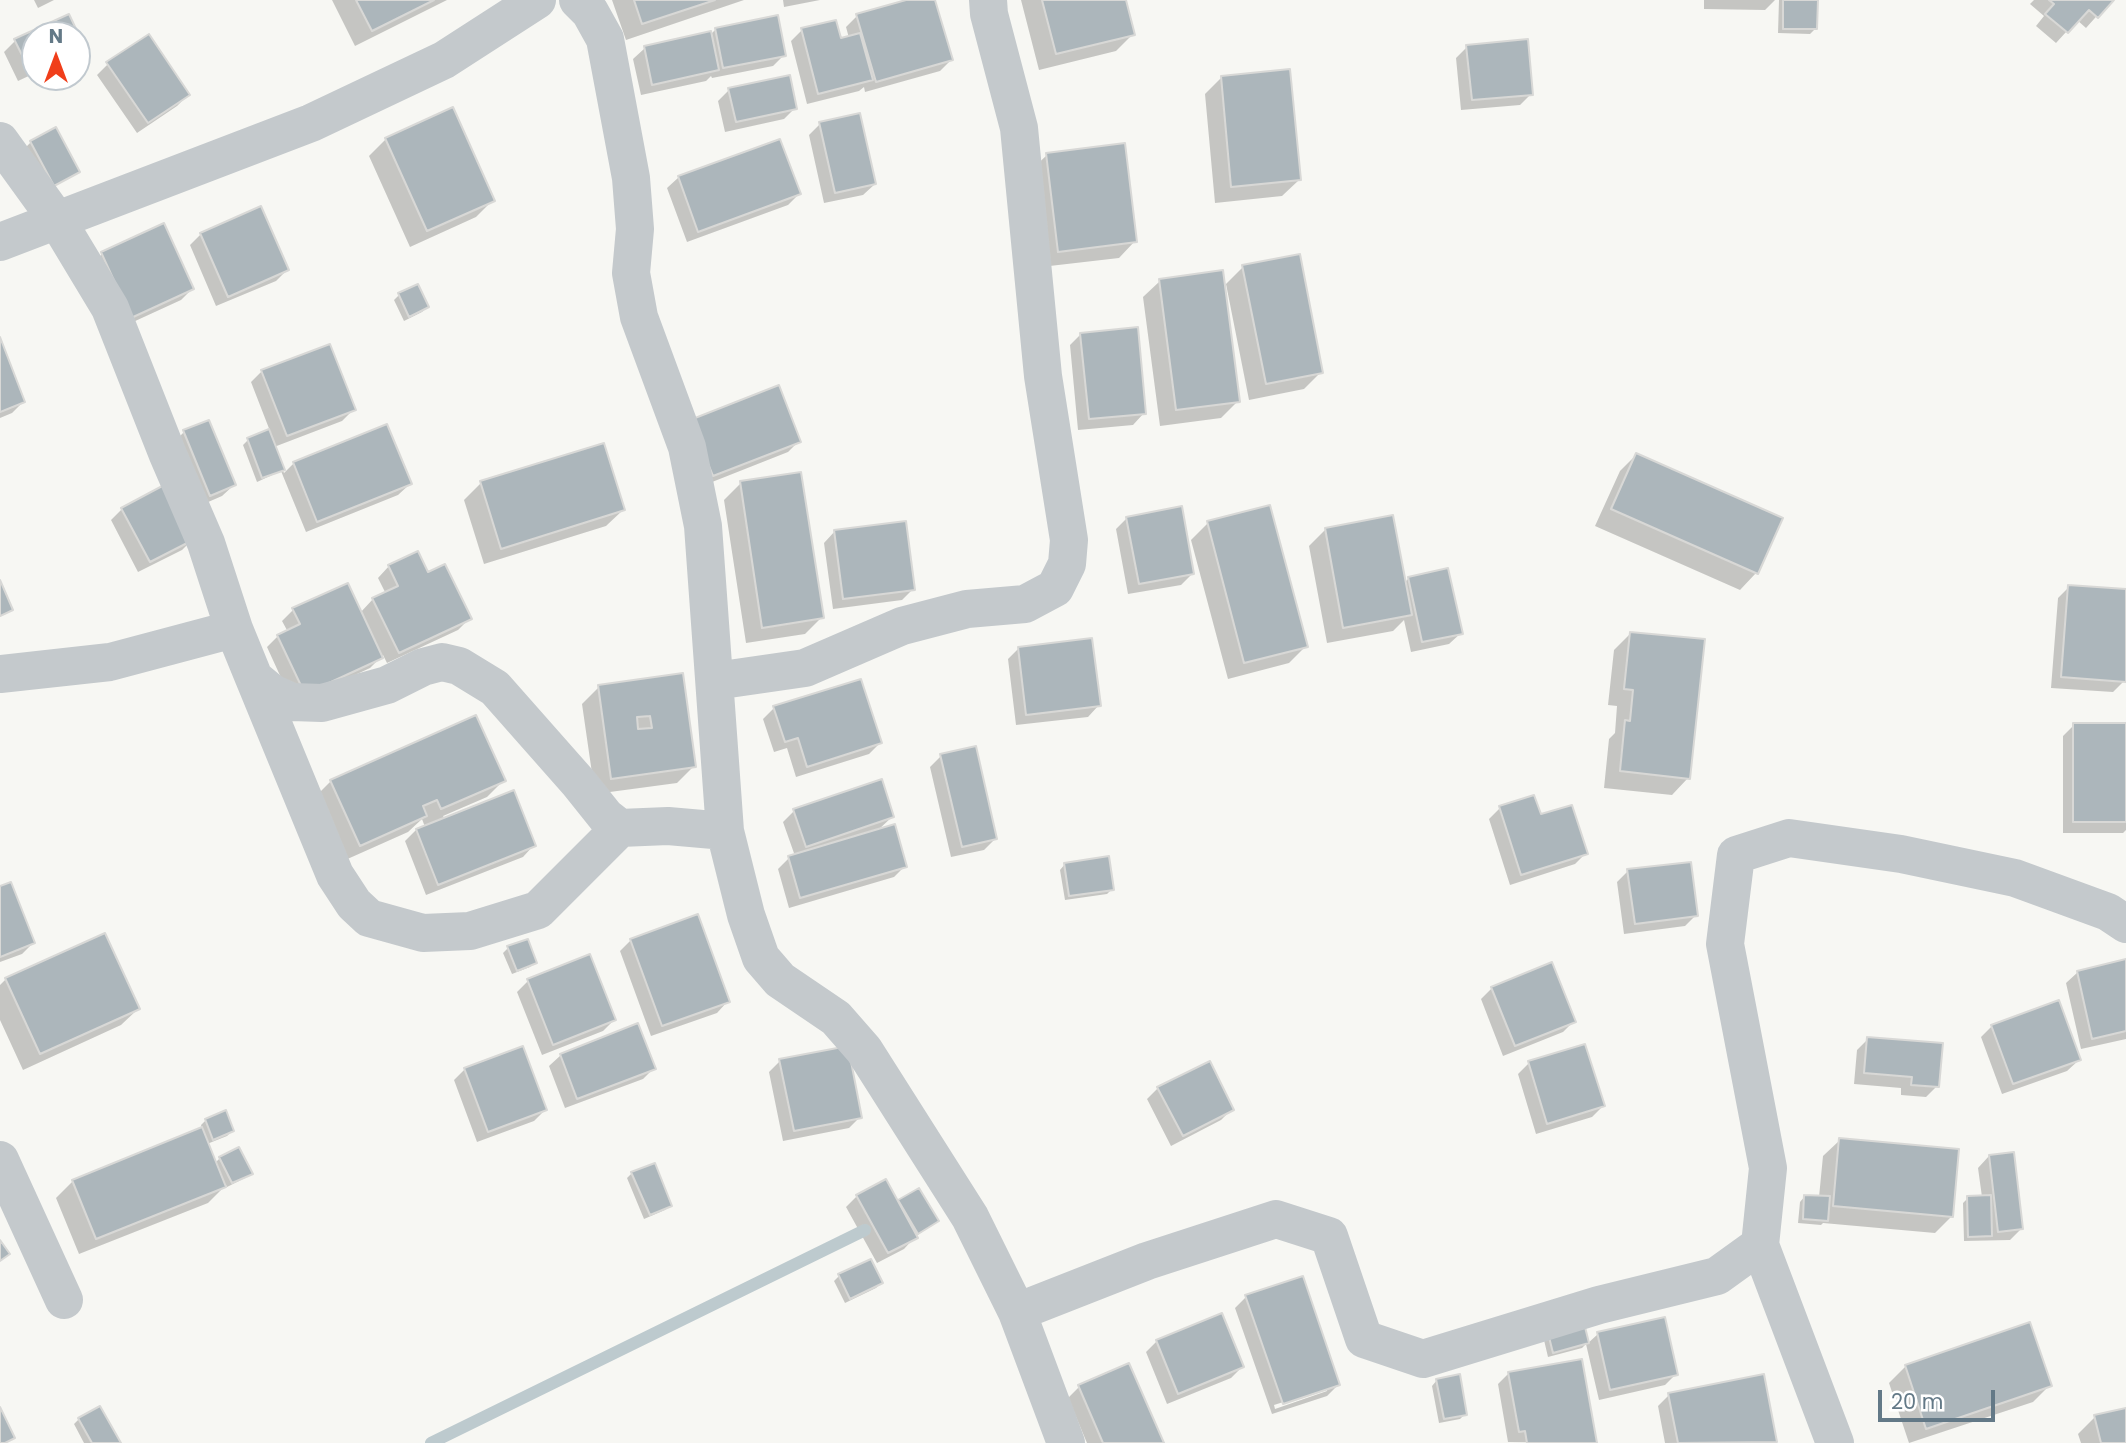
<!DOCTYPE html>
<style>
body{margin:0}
#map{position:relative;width:2126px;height:1443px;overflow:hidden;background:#f7f7f3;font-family:Poppins,sans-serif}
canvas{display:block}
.north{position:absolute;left:21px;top:21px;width:70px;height:70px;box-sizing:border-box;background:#fff;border:2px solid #c1c9cf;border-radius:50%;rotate:0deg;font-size:19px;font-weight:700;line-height:28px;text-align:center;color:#637987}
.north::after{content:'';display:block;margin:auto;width:24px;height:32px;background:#f03e1a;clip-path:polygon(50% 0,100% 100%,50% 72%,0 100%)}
.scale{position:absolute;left:1878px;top:1390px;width:117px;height:32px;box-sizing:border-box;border:4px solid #637987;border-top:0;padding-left:9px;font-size:21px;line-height:24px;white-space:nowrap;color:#637987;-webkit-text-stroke:5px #fff;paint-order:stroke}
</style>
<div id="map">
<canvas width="2126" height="1443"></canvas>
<div class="north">N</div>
<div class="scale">20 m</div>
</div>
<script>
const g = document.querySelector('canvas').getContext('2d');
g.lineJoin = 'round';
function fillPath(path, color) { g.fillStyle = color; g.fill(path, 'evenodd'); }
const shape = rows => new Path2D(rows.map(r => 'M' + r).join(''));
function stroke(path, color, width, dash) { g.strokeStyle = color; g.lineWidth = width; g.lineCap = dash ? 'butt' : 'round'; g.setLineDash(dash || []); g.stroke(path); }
const shadow = shape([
 [34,0,54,0,38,8],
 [332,0,447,0,355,46],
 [612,0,744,0,626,40],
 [783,0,820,0,784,7],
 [913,0,934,0,951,60,940,71,865,92,864,87,859,91,807,104,791,41,802,30,839,40,849,38,846,27,857,16],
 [1021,0,1124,0,1133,34,1116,51,1039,70],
 [1704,0,1775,0,1765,10,1704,9],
 [1779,0,1816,0,1815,29,1810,34,1778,33],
 [2034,0,2111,0,2086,28,2077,20,2056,43,2036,26,2044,16,2030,4],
 [68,16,82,45,77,51,77,35,35,35,35,73,18,81,4,52,15,41],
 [716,29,784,55,773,66,712,78,711,76,706,81,641,95,633,59,645,48,710,35],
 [1467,47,1531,94,1520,105,1461,110,1456,58],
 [108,64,188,95,177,106,137,133,97,75],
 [1221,78,1299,180,1282,196,1215,203,1205,94],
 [729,90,795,108,784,119,725,132,718,101],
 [820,124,875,184,863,195,824,203,809,135],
 [386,139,493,200,476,217,410,247,369,156],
 [31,142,78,172,48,190,26,147],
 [1047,155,1135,241,1119,258,1041,267,1030,171],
 [679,177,799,194,788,205,687,242,667,188],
 [201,234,287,270,276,281,216,306,190,245],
 [102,254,192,289,181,300,120,328,91,265],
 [1243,267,1321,372,1304,389,1249,400,1226,284],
 [1160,281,1238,401,1221,418,1160,426,1143,297],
 [399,295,427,307,422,312,404,321,394,300],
 [1081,334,1144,413,1133,425,1078,430,1070,345],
 [0,342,23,402,12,413,0,418],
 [262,371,353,410,342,421,274,447,284,473,294,463,410,484,398,495,306,532,281,471,257,482,243,445,248,440,270,431,251,382],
 [184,432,234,485,222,496,199,506,173,443],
 [680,433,799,441,788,452,702,486],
 [1636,455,1756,573,1740,590,1595,526,1620,471],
 [481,483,623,510,606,526,484,564,464,500],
 [741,483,822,617,805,634,746,643,724,500],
 [122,509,193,539,182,550,138,572,111,520],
 [1127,518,1192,574,1181,585,1128,594,1116,529],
 [1208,523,1306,646,1289,663,1228,679,1191,540],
 [1326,529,1404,583,1409,578,1461,633,1449,644,1411,652,1404,620,1393,631,1327,643,1309,546],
 [835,531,913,589,902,600,833,609,824,543],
 [389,566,427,574,469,619,458,630,387,663,383,655,370,668,293,704,267,647,278,636,288,632,282,621,293,610,360,613,373,599,386,594,378,578],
 [2069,587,2126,591,2124,681,2113,692,2051,688,2058,598],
 [1631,633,1688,778,1672,795,1604,788,1609,739,1615,733,1617,706,1608,705,1614,650],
 [1019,648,1099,705,1088,717,1016,725,1008,659],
 [681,675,694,766,677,783,595,794,582,704,599,687],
 [774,708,880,743,869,754,796,777,787,748,774,752,763,719],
 [2074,725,2126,725,2126,830,2123,833,2063,833,2063,736],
 [941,756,995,839,984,850,951,857,930,767],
 [504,780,487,797,443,816,445,819,534,845,523,857,426,895,405,841,416,830,425,827,422,819,408,832,343,861,314,798,331,781],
 [1500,808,1540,817,1586,853,1575,864,1510,885,1489,819],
 [794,811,892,817,877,831,905,866,894,877,789,908,778,869,789,858,795,856,783,822],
 [1065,864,1112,889,1107,894,1065,900,1060,870],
 [1628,871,1696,915,1685,926,1624,934,1617,882],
 [0,888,33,943,22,954,0,962],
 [631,940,728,1001,717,1013,651,1036,620,951],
 [508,948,535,962,530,967,512,974,503,953],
 [2126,961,2126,1039,2081,1049,2066,983,2078,972],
 [6,979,138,1009,121,1025,23,1070,0,1020,0,985],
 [528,981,614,1020,603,1031,542,1055,517,992],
 [1492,988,1574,1021,1563,1032,1503,1056,1481,999],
 [1992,1026,2079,1060,2067,1071,2002,1094,1981,1037],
 [1868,1039,1937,1086,1926,1097,1901,1095,1901,1088,1854,1084,1857,1050],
 [561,1055,654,1068,643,1079,565,1108,549,1066],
 [780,1061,860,1117,849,1128,783,1141,769,1072],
 [1529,1063,1603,1106,1592,1117,1536,1134,1518,1074],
 [465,1069,545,1110,534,1121,477,1142,454,1080],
 [1158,1088,1232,1109,1221,1120,1171,1146,1147,1099],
 [206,1120,232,1131,227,1136,207,1144,215,1163,220,1158,250,1173,245,1178,227,1187,226,1185,208,1203,79,1254,56,1198,73,1181,202,1129,201,1125],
 [1840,1140,1952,1216,1935,1233,1823,1223,1821,1225,1798,1223,1800,1202,1805,1196,1819,1197,1823,1156],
 [1989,1156,2021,1229,2010,1240,1964,1241,1963,1203,1968,1198,1982,1197,1978,1168],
 [632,1173,670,1205,665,1210,644,1219,627,1178],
 [918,1190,937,1221,915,1237,904,1249,877,1263,846,1207,857,1196,897,1204],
 [839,1276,881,1283,876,1288,845,1303,834,1281],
 [1246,1297,1338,1385,1327,1396,1272,1414,1235,1308],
 [1327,1388,1327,1391,1275,1409,1274,1405],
 [2029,1324,2050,1385,2033,1402,1909,1443,1889,1383,1905,1367],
 [1583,1325,1587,1344,1598,1334,1676,1374,1665,1385,1599,1400,1586,1344,1582,1348,1548,1357,1544,1340],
 [1157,1341,1242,1367,1231,1378,1167,1404,1146,1352],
 [1509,1373,1595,1443,1508,1442,1498,1384],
 [1437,1380,1465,1414,1460,1419,1439,1423,1432,1386],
 [1079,1387,1162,1443,1087,1443,1068,1398],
 [1669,1395,1775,1442,1665,1443,1658,1406],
 [2126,1410,2126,1443,2081,1443,2078,1434,2095,1417],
 [79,1419,119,1443,84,1443,74,1424]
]);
const stream = shape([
 [431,1443,865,1230]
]);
const building = shape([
 [356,0,434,0,372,31,356,0],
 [634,0,715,0,642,24,634,0],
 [906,0,935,0,953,60,876,82,856,14,906,0],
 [1042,0,1126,0,1135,35,1056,54,1042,0],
 [1783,0,1818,0,1817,29,1783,29,1783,0],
 [2049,0,2114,0,2098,18,2089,10,2068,33,2045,14,2054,4,2049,0],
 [69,14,84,46,77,49,77,35,35,35,35,69,30,71,14,39,69,14],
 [778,15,786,56,723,68,715,28,778,15],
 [836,20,841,38,860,33,873,80,818,94,801,28,836,20],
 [711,31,719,70,652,85,644,46,711,31],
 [149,34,190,95,148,123,106,62,149,34],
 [1528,39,1533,95,1472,100,1466,45,1528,39],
 [1290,69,1301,180,1231,187,1221,76,1290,69],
 [790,75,797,109,736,122,728,88,790,75],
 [453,107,495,201,427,231,385,138,453,107],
 [860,113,876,184,835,193,819,122,860,113],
 [56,127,80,172,54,186,30,141,56,127],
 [780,139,801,194,698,232,678,176,780,139],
 [1125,143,1137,242,1058,252,1046,153,1125,143],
 [261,206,289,270,228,297,200,233,261,206],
 [164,223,194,289,131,318,101,252,164,223],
 [1300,254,1323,373,1266,384,1242,265,1300,254],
 [1223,270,1240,402,1176,410,1159,279,1223,270],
 [418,284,429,307,409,317,398,293,418,284],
 [1138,327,1146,414,1089,419,1080,333,1138,327],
 [0,337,25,402,0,412,0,337],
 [330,344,356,410,287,436,261,370,330,344],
 [779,385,801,442,713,476,690,420,779,385],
 [209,420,236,485,210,496,183,430,209,420],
 [387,424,412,484,317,522,293,462,387,424],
 [269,429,285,470,262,478,247,438,269,429],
 [604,443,625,510,501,549,480,481,604,443],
 [1636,453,1783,518,1758,574,1611,509,1636,453],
 [801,472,824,618,762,628,740,481,801,472],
 [166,484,195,539,150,562,121,508,166,484],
 [1270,505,1308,647,1244,663,1207,521,1270,505],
 [1182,506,1194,574,1139,584,1126,517,1182,506],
 [1393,515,1412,615,1343,628,1325,528,1393,515],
 [906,521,915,590,843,599,834,530,906,521],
 [418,551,428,572,445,564,472,619,399,653,372,598,398,586,388,565,418,551],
 [1448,568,1463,634,1422,642,1408,577,1448,568],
 [0,580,13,610,0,616,0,580],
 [348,583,383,658,305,694,277,635,300,624,292,608,348,583],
 [2068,585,2126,589,2126,682,2061,677,2068,585],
 [1630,632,1705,639,1690,779,1620,771,1625,720,1630,721,1633,690,1624,689,1630,632],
 [1092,638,1101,706,1026,715,1018,647,1092,638],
 [683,673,696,767,611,779,598,685,683,673],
 [650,716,652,728,638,729,637,717,650,716],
 [861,679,882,743,807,767,798,738,785,742,773,706,861,679],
 [476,715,506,781,441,809,437,800,423,806,427,816,360,846,330,780,476,715],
 [2073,723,2126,723,2126,822,2073,822,2073,723],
 [976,746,997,839,962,847,940,754,976,746],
 [882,779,894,817,806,847,793,809,882,779],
 [514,790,536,846,438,885,416,829,514,790],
 [1534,795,1541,814,1572,805,1588,854,1521,875,1499,806,1534,795],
 [895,824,907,867,800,898,788,856,895,824],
 [1109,856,1114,890,1069,896,1064,863,1109,856],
 [1691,862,1698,916,1635,924,1627,869,1691,862],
 [11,882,35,943,0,957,0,886,11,882],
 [698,914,730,1002,662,1026,630,939,698,914],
 [105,933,140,1009,40,1054,5,978,105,933],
 [528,939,537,963,517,971,507,946,528,939],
 [590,954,616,1020,553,1045,527,979,590,954],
 [2126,959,2126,1031,2092,1039,2077,971,2126,959],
 [1552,962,1576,1022,1515,1046,1491,987,1552,962],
 [2059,1000,2081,1060,2013,1084,1991,1025,2059,1000],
 [638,1023,656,1069,577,1099,560,1054,638,1023],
 [1867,1037,1943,1043,1939,1087,1911,1085,1912,1077,1864,1073,1867,1037],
 [1585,1044,1605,1106,1547,1124,1528,1061,1585,1044],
 [523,1046,547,1110,488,1132,464,1068,523,1046],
 [848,1046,862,1118,794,1131,779,1059,848,1046],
 [1210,1061,1234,1110,1183,1136,1157,1087,1210,1061],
 [226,1110,234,1131,213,1140,205,1119,226,1110],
 [202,1127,226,1187,96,1239,72,1180,202,1127],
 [1839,1138,1959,1149,1953,1217,1833,1206,1839,1138],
 [239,1147,253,1174,232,1183,219,1157,239,1147],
 [2014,1152,2023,1229,1998,1232,1989,1155,2014,1152],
 [655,1163,672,1206,650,1215,631,1172,655,1163],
 [886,1179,918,1238,888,1253,856,1195,886,1179],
 [919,1188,939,1221,918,1234,898,1200,919,1188],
 [1804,1195,1830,1196,1828,1221,1803,1219,1804,1195],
 [1991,1195,1992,1236,1968,1237,1967,1196,1991,1195],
 [0,1240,10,1254,0,1261,0,1240],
 [871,1259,883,1283,850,1299,838,1274,871,1259],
 [1303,1276,1340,1385,1283,1404,1245,1295,1303,1276],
 [1222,1313,1244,1367,1178,1394,1156,1340,1222,1313],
 [1665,1317,1678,1375,1610,1390,1597,1332,1665,1317],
 [2030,1322,2052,1386,1926,1429,1905,1365,2030,1322],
 [1584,1323,1589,1343,1553,1353,1548,1333,1584,1323],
 [1582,1359,1597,1443,1527,1443,1525,1431,1519,1432,1508,1372,1582,1359],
 [1129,1363,1164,1443,1103,1443,1078,1385,1129,1363],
 [1460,1374,1467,1415,1444,1419,1436,1379,1460,1374],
 [1764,1374,1777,1442,1678,1443,1668,1393,1764,1374],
 [100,1406,121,1443,92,1443,78,1418,100,1406],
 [0,1407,15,1438,5,1443,0,1443,0,1407],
 [2126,1408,2126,1443,2101,1443,2094,1415,2126,1408]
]);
const minor = shape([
 [578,0,590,12,605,39,631,178,635,229,631,273,639,317,687,447,703,526,725,831,746,915,761,958,780,980,836,1018,864,1050,970,1217,1017,1312,1066,1443],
 [0,141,57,220,110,308,168,455,206,543,234,629,254,678,272,693,292,702,322,703,387,685,423,667,442,662,459,666,495,688,578,782,606,817,620,828,668,826,725,831],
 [0,242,311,123,444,60,537,0],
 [0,674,110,662,234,629],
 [254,678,335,875,354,904,369,918,423,933,470,931,538,910,620,828],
 [715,681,805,668,902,626,967,609,1025,604,1055,588,1067,564,1069,540,1043,376,1019,128,989,14,988,0],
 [0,1160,64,1300],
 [1760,1245,1835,1443],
 [1017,1312,1147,1261,1276,1219,1329,1236,1364,1339,1423,1359,1599,1305,1717,1276,1760,1245,1768,1168,1725,944,1736,855,1789,838,1901,854,2015,878,2108,912,2126,924]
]);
fillPath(shadow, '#0003');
stroke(stream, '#bdcace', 12);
fillPath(building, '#acb6bb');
stroke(building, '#d8d8d6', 2);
stroke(minor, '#c4c9cc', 38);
</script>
